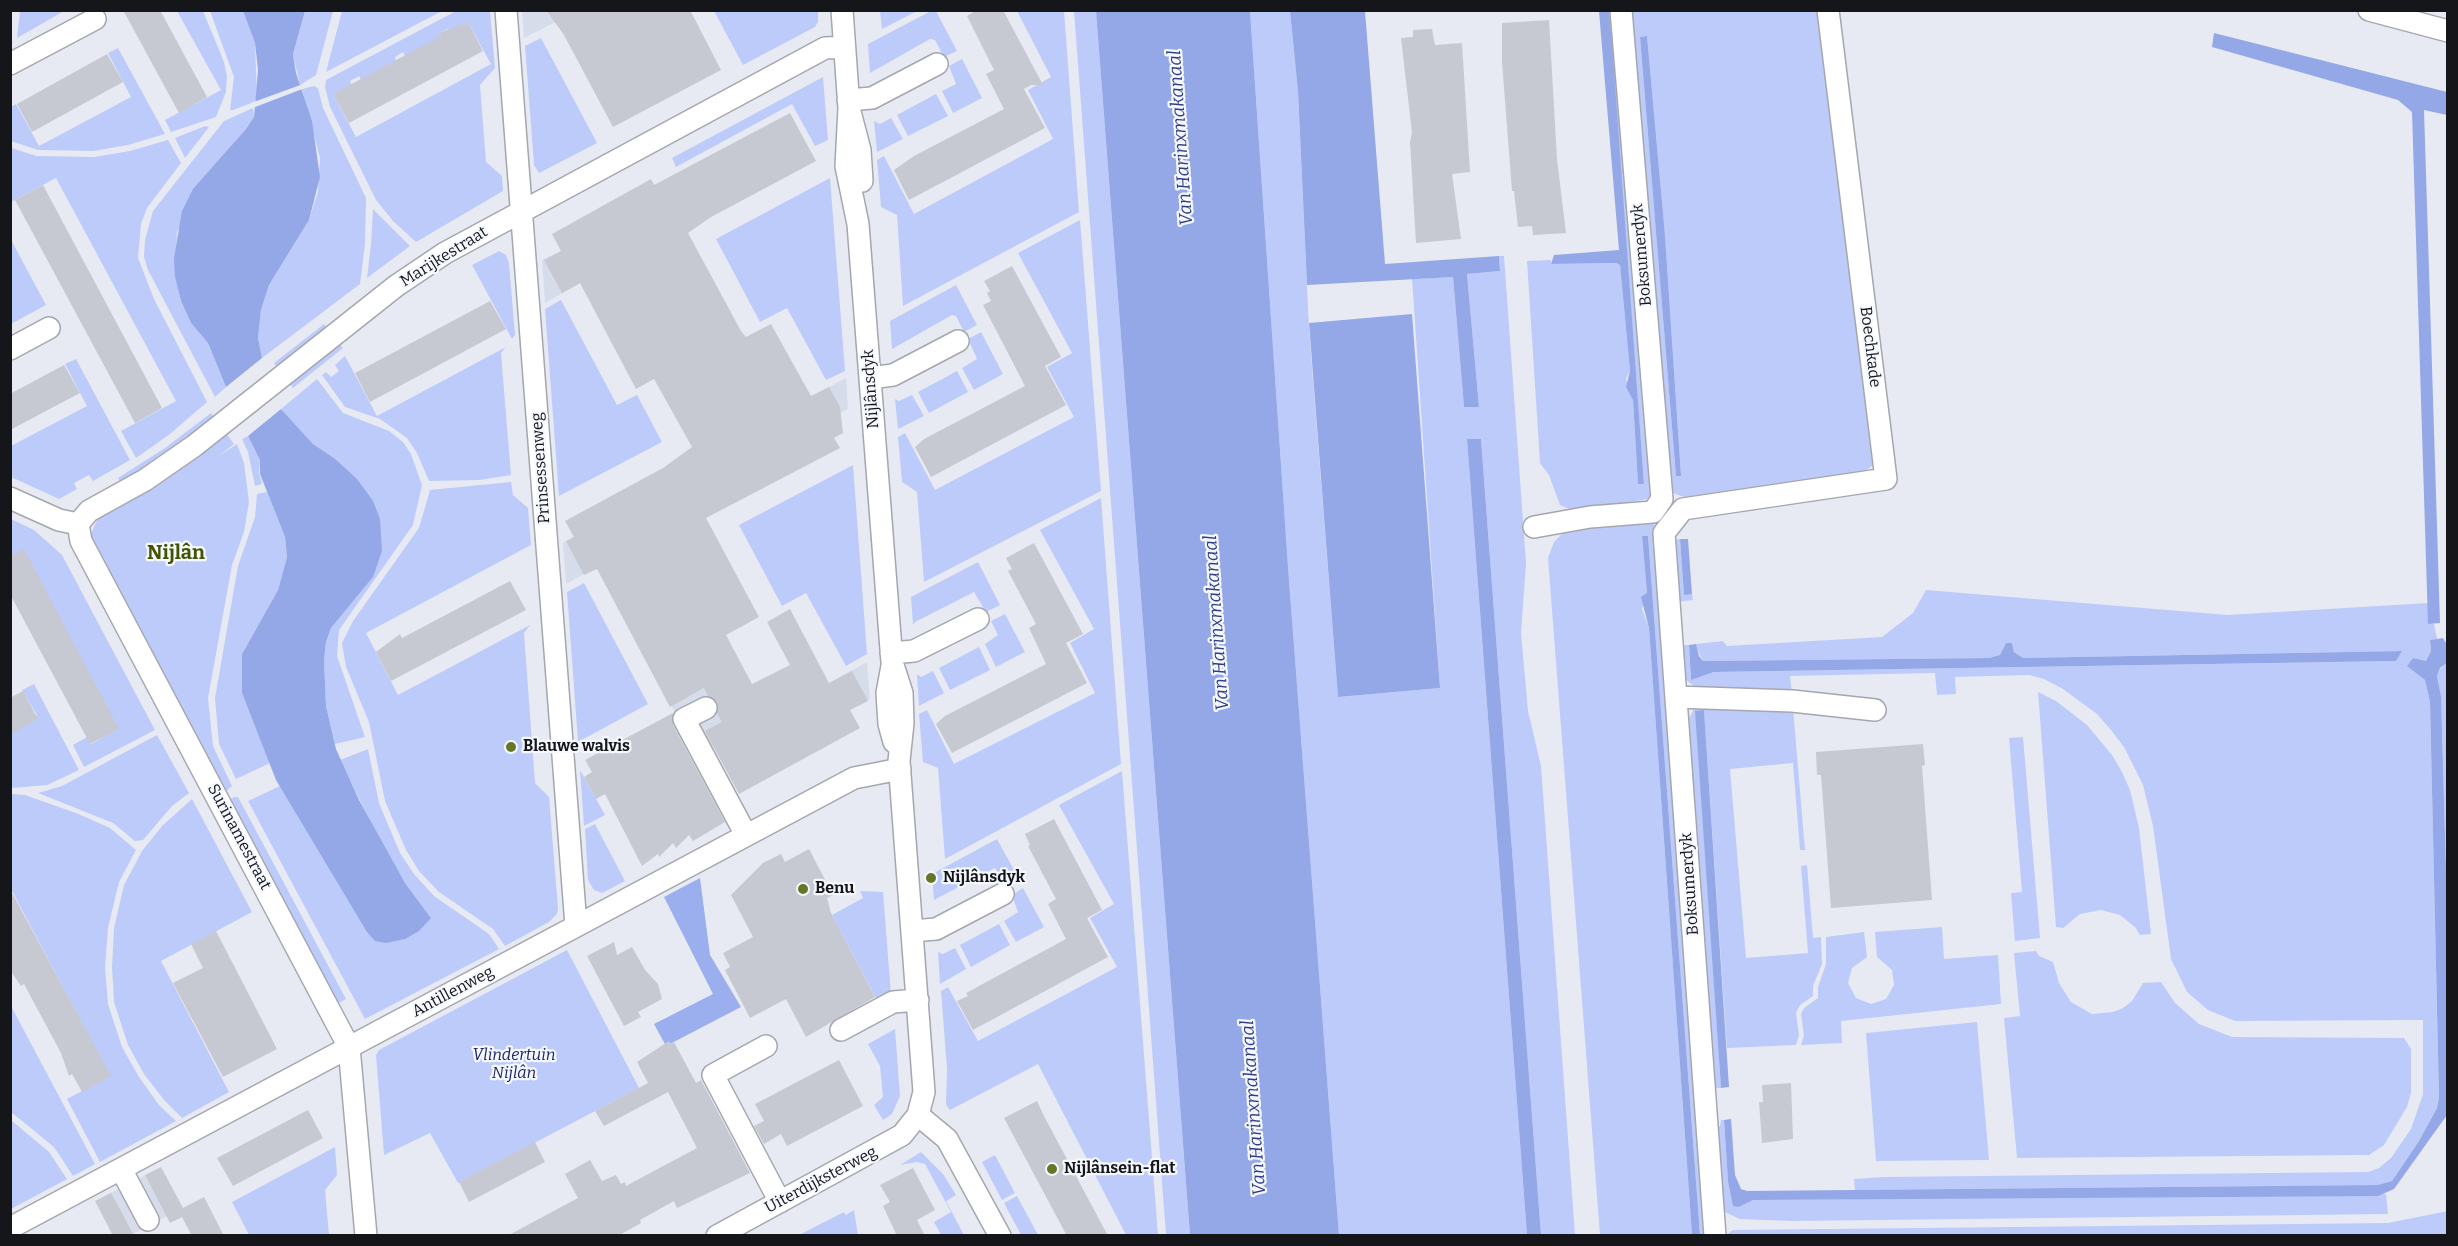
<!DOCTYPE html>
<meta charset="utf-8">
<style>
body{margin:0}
#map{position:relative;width:2458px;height:1246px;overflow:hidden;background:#e8eaf3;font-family:Bitter,serif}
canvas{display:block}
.frame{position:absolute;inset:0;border:12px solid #151619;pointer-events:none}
</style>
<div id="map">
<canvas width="2458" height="1246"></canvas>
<div class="frame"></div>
</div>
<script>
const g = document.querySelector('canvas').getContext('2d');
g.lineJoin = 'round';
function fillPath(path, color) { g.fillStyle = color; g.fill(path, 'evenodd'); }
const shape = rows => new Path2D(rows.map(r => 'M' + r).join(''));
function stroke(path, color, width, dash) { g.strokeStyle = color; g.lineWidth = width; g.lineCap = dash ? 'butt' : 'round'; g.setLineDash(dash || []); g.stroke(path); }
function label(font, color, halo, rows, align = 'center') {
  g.font = font + ' Bitter,serif'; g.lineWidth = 4.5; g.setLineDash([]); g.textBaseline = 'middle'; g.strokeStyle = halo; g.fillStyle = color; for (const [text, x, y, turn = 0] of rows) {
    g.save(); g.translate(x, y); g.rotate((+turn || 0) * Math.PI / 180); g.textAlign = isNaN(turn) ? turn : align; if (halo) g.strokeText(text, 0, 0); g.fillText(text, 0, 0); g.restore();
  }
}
const built = shape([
 [522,11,555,11,560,20,524,38],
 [561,251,579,284,545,303,542,260],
 [846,378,848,409,825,421,812,396],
 [583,532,601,565,566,584,563,543],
 [867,662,870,699,850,710,834,680],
 [721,680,743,721,719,744,707,751,735,823,671,705],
 [161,1167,183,1208,131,1235,95,1201]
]);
const green = shape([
 [20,11,20,10,64,11,17,38],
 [177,11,203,11,224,62,227,77,226,92,216,117,171,132,165,120,221,90],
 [210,11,243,11,255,43,257,96,254,102,233,110,230,110,234,77],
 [305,11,333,11,316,75,300,85,293,54],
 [342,11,342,10,442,11,326,72],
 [456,11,490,11,495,68,480,85,486,162,502,176,503,191,416,242,393,221,376,200,330,107,325,87,326,80],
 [468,22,491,64,356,137,333,94,352,85,350,81,359,76,361,80,396,61,395,57,403,52,405,56,441,37,440,33,448,29,450,32],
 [714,11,818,11,818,22,815,27,743,65],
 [880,11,880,10,917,11,882,29],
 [931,11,936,11,957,51,944,57,935,40,930,39,870,73,868,44],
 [1017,11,1064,11,1079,212,903,306,897,215,881,207,877,160,884,156,914,214,1053,139,1028,90,1051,77],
 [1074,11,1096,11,1190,1235,1166,1235],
 [1250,11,1290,11,1298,91,1309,329,1338,697,1440,688,1412,279,1453,277,1464,407,1479,407,1467,274,1500,271,1499,256,1504,256,1526,563,1521,633,1528,711,1541,766,1575,1235,1541,1235,1481,439,1467,439,1527,1235,1339,1235,1288,567],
 [1609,11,1615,11,1653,498,1608,506,1569,509,1560,505,1549,475,1540,463,1527,261,1551,260,1551,264,1616,263,1620,265,1630,371,1626,379,1633,400,1638,484,1644,484],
 [1629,11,1817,11,1875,464,1857,476,1684,497,1668,491],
 [1647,36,1665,235,1681,476,1676,476,1640,37],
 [541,38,597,143,539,173,534,165,525,46],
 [118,48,165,134,128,145,93,151,38,150,11,141,11,107,16,104,39,146,131,97,108,53],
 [962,59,982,98,953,113,942,91,956,84,949,66],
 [823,77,828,140,815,146,792,104,676,167,672,158],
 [314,86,318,88,323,108,366,198,365,244,360,284,262,358,258,338,261,310,269,285,309,220,318,192,320,158,302,89],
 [936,94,948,116,908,136,897,115],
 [253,108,254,117,246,129,232,145,177,232,175,276,181,301,191,323,208,343,226,387,215,397,148,270,144,257,145,240,153,211,224,121],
 [891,118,903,139,877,152,874,121,880,124],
 [205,126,209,127,185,158,175,138],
 [168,140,181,163,147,208,141,224,138,258,154,299,207,402,170,434,136,458,121,431,176,401,56,178,11,202,11,148,37,156,94,157,130,151],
 [830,178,845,371,826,380,787,308,760,322,716,239],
 [373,209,410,246,367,278,371,244],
 [1080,220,1101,491,924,582,917,492,902,482,898,437,905,433,935,490,1074,417,1047,367,1072,353,1018,253],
 [10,238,46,305,11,324,10,324],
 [499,251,506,255,509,263,515,335,512,339,472,265],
 [956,285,977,325,964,332,956,316,952,315,892,349,890,321],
 [561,300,617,405,637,395,662,442,559,496,545,309],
 [324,324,327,328,278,369,274,363],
 [981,332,1003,374,974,390,962,368,977,359,968,339],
 [339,343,343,348,293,388,289,382],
 [506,347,501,353,511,475,479,480,429,481,417,453,407,438,380,419,345,407,322,375,326,372,331,377,339,371,335,365,345,356,377,416],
 [76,359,130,460,93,481,89,475,74,483,77,489,59,499,11,477,11,446,87,406,65,364],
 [957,371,968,392,929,413,918,392],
 [317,379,343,413,389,431,403,442,411,454,422,485,413,525,339,630,337,656,365,737,335,744,326,706,324,661,326,642,331,628,373,577,334,458,313,444,281,409],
 [912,395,924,416,898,429,895,399,899,401],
 [211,413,215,419,180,445,121,483,118,478,165,448],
 [226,433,234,444,219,456,237,444,244,463,249,502,244,532,232,565,208,698,213,746,232,786,224,793,90,536,98,518],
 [248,436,260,460,259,473,262,484,255,486,248,452,242,439],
 [853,465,867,654,846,666,806,593,782,606,739,525],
 [511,482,513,495,528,508,531,545,366,633,398,695,530,625,524,633,535,783,549,797,558,908,557,914,549,922,505,946,493,929,439,892,419,871,406,850,385,801,369,722,346,667,342,643,353,621,419,528,430,490],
 [267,492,285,537,287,557,278,590,242,654,242,693,270,763,236,779,219,744,215,698,238,566,255,517,257,494],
 [1101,498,1121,764,945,859,938,768,923,762,919,714,927,710,954,764,1095,693,1070,643,1094,629,1040,530],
 [11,519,34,530,62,555,155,730,84,767,73,745,87,737,91,744,118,729,20,551,11,556],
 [1654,520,1707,1235,1700,1235,1648,536,1642,537,1647,594,1642,609,1649,628,1692,1235,1600,1235,1548,558,1554,542,1562,534,1575,529],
 [1680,539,1684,594,1692,594,1693,600,1676,602,1672,540],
 [978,562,1000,605,986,612,974,592,915,622,913,625,911,597],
 [584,583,648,704,578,742,567,592],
 [1926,590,2228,615,2428,603,2428,623,2434,624,2437,639,2430,640,2431,651,2426,661,2413,658,2408,666,2425,680,2430,702,2439,1097,2437,1108,2419,1141,2392,1181,2379,1185,1855,1190,1854,1179,1882,1177,2368,1172,2379,1168,2391,1158,2411,1129,2423,1094,2423,1020,2235,1021,2208,1010,2187,992,2171,959,2153,826,2143,785,2124,747,2111,730,2097,714,2063,689,2044,679,2029,675,1955,677,1956,694,1937,695,1935,673,1790,676,1792,694,1699,690,1681,676,1680,645,1689,645,1691,680,1714,672,2396,661,2401,651,2023,658,2014,652,2012,643,2006,643,2000,655,1989,658,1703,661,1697,649,1696,644,1723,641,1727,646,1882,637,1913,613],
 [1005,614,1025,652,996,667,985,644,998,635,991,621],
 [979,647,990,670,950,690,939,668],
 [2447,663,2447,904,2441,696,2437,676,2440,669],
 [933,671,944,693,919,706,917,674,921,677],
 [34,684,79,770,47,785,11,788,11,733,37,715,22,690],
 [2038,692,2056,701,2087,725,2112,755,2122,772,2130,790,2139,828,2151,934,2140,935,2135,927,2120,915,2101,910,2080,914,2063,928,2056,927],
 [1694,708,1793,708,1805,850,1800,850,1793,763,1730,769,1746,958,1808,953,1801,866,1807,865,1813,938,1821,937,1822,964,1813,986,1813,996,1800,1005,1796,1013,1799,1035,1796,1045,1727,1048,1704,711,1696,711,1721,1088,1711,1088,1688,721],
 [157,735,189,793,172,806,143,840,135,841,113,823,38,793,62,786],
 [2023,737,2040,938,2015,941,2011,893,2022,892,2009,738],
 [368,749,379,803,400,853,414,874,434,896,489,934,499,949,365,1019,248,801,280,786,293,806,431,918,405,883,379,839,340,760],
 [580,770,605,815,584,826],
 [1122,771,1158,1235,1126,1235,1038,1064,950,1110,946,1105,947,1069,941,991,948,987,978,1041,1117,967,1090,918,1114,904,1059,805],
 [10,794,25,795,76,813,110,828,136,850,119,882,108,928,105,967,108,1004,122,1047,139,1077,159,1105,176,1121,100,1162,67,1099,110,1076,11,889],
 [235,797,238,797,346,999,337,1004,228,800],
 [192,799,252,912,161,961,229,1092,182,1118,164,1100,144,1074,128,1045,114,1002,112,967,114,928,124,885,142,851,162,826],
 [595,824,625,881,602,893,594,890,588,880,585,829],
 [997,839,1019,879,1007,886,995,868,934,900,932,874],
 [1023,888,1044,927,1016,942,1004,921,1018,912,1012,895],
 [860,891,883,892,891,995,878,1002,832,915,863,898],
 [999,924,1010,945,971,967,960,945],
 [1942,927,1944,959,1998,955,2001,1004,1841,1021,1842,1043,1801,1045,1804,1036,1801,1014,1804,1008,1818,998,1818,987,1826,964,1826,937,1864,932,1867,957,1852,968,1848,983,1856,998,1871,1004,1886,999,1894,985,1892,970,1877,957,1875,932],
 [955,948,966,969,940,984,938,952,943,954],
 [567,950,639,1088,458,1183,430,1133,384,1155,376,1055,379,1050],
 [2036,951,2039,956,2053,962,2059,983,2071,1002,2092,1014,2113,1012,2123,1008,2132,1001,2143,983,2161,982,2175,1003,2199,1024,2232,1037,2404,1038,2411,1049,2411,1093,2407,1107,2384,1145,2369,1155,2017,1158,2004,1018,2020,1016,2014,953],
 [11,1006,95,1164,73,1176,54,1147,11,1112],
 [1977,1022,1989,1160,1876,1161,1866,1033],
 [895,1029,900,1096,892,1114,883,1120,874,1105,883,1097,880,1066,868,1044],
 [11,1120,49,1152,67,1179,11,1209],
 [1721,1120,1724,1120,1728,1181,1739,1207,1753,1200,2386,1194,2388,1214,1793,1221,1740,1219,1723,1211,1716,1127,1720,1126],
 [335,1147,337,1175,325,1190,329,1235,249,1235,232,1202],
 [921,1152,943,1174,956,1195,946,1201,964,1235,941,1235,934,1222,951,1212,925,1164,917,1162,900,1165],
 [995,1155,1015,1193,1002,1200,982,1162],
 [1017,1196,1038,1235,1021,1235,1004,1203],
 [854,1210,858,1235,799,1235,844,1212,846,1215],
 [2448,1211,2447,1231,2444,1236,1725,1236,1733,1230,2388,1223]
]);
const forest = shape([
 [700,878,710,955,741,1007,666,1046,654,1024,713,994,664,897]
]);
const water = shape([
 [243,11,305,11,293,54,296,73,312,121,320,177,309,220,269,285,261,310,258,338,262,358,226,387,208,343,191,323,181,301,175,277,174,258,182,211,193,189,246,129,254,117,258,70,255,43],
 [1096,11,1250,11,1288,567,1339,1235,1190,1235],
 [1290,11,1365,11,1385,264,1499,256,1500,271,1467,274,1479,407,1464,407,1453,277,1307,285,1298,91],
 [1599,11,1609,11,1612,42,1644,484,1638,484,1633,400,1626,387,1630,371,1620,265,1616,263,1551,264,1554,255,1619,250],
 [2214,33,2447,92,2447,115,2424,110,2440,623,2428,624,2412,112,2398,100,2212,47],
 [1647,36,1665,235,1681,476,1676,476,1640,37],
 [1412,314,1440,688,1338,697,1309,323],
 [281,409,313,444,334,458,357,479,373,501,380,519,382,551,373,577,331,628,326,642,324,661,326,706,336,749,359,800,405,883,431,918,419,931,405,939,386,943,375,941,367,932,276,780,242,693,242,654,278,590,287,557,285,537,260,474,260,460,248,436],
 [1467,439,1481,439,1541,1235,1527,1235],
 [1642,536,1648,536,1700,1235,1692,1235,1649,628,1641,597,1647,593],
 [1680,539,1688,539,1692,594,1684,595],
 [2443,638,2447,645,2447,663,2440,668,2437,676,2441,696,2447,904,2447,1115,2394,1189,2378,1196,1753,1200,1739,1207,1733,1206,1728,1181,1724,1120,1731,1119,1735,1175,1741,1189,1747,1191,2378,1185,2392,1181,2419,1141,2437,1108,2439,1097,2430,702,2425,680,2407,666,2413,658,2426,661,2431,651,2430,640],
 [2006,643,2012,643,2014,652,2023,658,2402,651,2396,661,1714,672,1691,680,1689,645,1696,644,1699,656,1703,661,1989,658,2000,655],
 [1704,710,1729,1087,1721,1088,1695,711]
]);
const pier = shape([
 [303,84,305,88,250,109,251,103]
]);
const building = shape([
 [123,10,160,10,207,97,179,113],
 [546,10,690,10,721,70,613,127,564,35],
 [977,10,1003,10,1043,85,1031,85,1024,89,1045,128,909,200,894,170,914,156,1004,109,986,74,994,70,967,16],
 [1549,20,1557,159,1566,233,1533,235,1532,226,1518,227,1514,191,1512,191,1502,62,1502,23],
 [468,22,483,51,349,123,333,94,441,36,439,33],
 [1432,29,1435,45,1462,43,1470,172,1452,174,1461,239,1416,243,1410,142,1412,133,1401,38,1413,37,1413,30],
 [107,54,123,82,32,132,17,104],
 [790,113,816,161,711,217,688,233,741,331,746,337,771,324,811,396,829,387,840,407,843,433,834,438,840,448,706,518,759,617,726,635,752,684,790,665,767,622,790,609,829,683,852,671,868,701,850,710,860,728,739,794,705,731,722,722,717,713,717,702,708,696,704,688,670,707,597,569,584,575,566,541,574,537,565,521,663,468,692,447,654,379,636,389,580,283,562,293,544,260,561,251,552,234,651,179,654,185],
 [43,185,162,408,135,423,15,200],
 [1012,266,1061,357,1045,366,1066,405,931,477,915,447,924,439,1025,386,983,305,991,301,987,293,990,291,984,281],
 [490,301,506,329,370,402,355,373],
 [64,365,80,393,10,430,10,394],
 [1034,543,1083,634,1066,643,1087,683,952,753,936,724,945,716,1046,664,1029,628,1036,624,1008,571,1012,569,1006,558],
 [24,549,119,729,90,744,10,594,10,556],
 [510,581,526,610,391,681,376,652,400,634,402,638],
 [23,691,38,719,10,734,10,698],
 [673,713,673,725,725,822,693,841,689,835,676,848,673,843,659,857,658,854,642,866,605,794,596,799,584,777,592,772,585,760],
 [1923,744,1925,765,1922,766,1932,900,1831,908,1821,775,1817,775,1816,752],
 [1054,819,1102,910,1087,918,1108,957,973,1030,957,1001,968,996,966,993,1066,939,1048,904,1056,899,1028,846,1030,845,1025,834],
 [809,849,833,895,827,898,831,913,875,997,806,1037,786,999,750,1018,725,970,730,967,723,953,753,937,731,895,763,863,781,854,785,862],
 [10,889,111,1076,82,1092,72,1074,69,1076,61,1053,24,984,21,986,10,970],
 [216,931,277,1049,223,1077,173,983,203,968,191,944],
 [614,942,617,955,632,947,645,970,658,984,662,999,638,1012,641,1017,624,1026,587,956],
 [669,1041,671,1044,674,1042,696,1083,701,1080,750,1173,677,1208,674,1201,640,1220,641,1223,618,1236,507,1236,578,1198,565,1174,590,1160,602,1181,616,1175,621,1184,625,1182,626,1186,697,1148,668,1092,604,1126,595,1111,648,1083,637,1062],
 [839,1060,863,1106,787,1146,781,1134,764,1144,754,1126,764,1121,755,1104],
 [1791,1083,1793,1139,1762,1143,1759,1102,1763,1102,1762,1085],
 [1037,1101,1044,1116,1108,1236,1067,1236,1013,1135,1004,1118],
 [308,1110,323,1138,233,1186,217,1158],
 [535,1142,545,1162,469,1202,459,1182],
 [161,1167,183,1208,204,1197,224,1236,192,1236,182,1217,170,1223,145,1175],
 [913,1168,935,1210,917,1220,925,1236,897,1236,883,1206,890,1202,880,1185],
 [111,1193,121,1211,134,1236,113,1236,109,1228,95,1201]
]);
const minor = shape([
 [506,10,576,926],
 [842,10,849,108,860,150,862,181],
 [2369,10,2448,31],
 [10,64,95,19],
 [848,100,872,98,937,64],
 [10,349,49,328],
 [870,378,893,375,958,341],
 [10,498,59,520,78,524],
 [78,524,89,511,145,480,194,446,396,286,445,253,825,48,844,47],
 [78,524,81,541,349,1047,366,1236],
 [1534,527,1590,517,1653,512,1662,499,1621,10],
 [891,653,914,651,978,619],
 [892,666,887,693,889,724,894,742],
 [1676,697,1792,701,1875,710],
 [706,708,684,719,746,835],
 [912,931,936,929,1003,894],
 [841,1030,893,1002,918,1000],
 [766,1046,713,1075,780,1202],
 [918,1115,947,1139,1000,1236],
 [121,1169,148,1220],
 [10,1228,854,778,900,769],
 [717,1236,902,1135,918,1115,924,1092,899,761,903,723,902,693,892,662,858,224,846,166,849,108],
 [1715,1236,1664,533,1683,509,1886,479,1828,10]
]);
const markers = [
 [511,747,6,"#657726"],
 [931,878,6,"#657726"],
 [803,889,6,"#657726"],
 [1052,1169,6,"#657726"]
];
const streetNames = [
 ["Boksumerdyk",1642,255,-95],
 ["Marijkestraat",444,257,-32],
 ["Boechkade",1870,347,83],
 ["Nijlânsdyk",871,389,-94],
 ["Prinsessenweg",541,468,-94],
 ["Surinamestraat",239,837,62],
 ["Boksumerdyk",1690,884,-94],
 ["Antillenweg",453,992,-28],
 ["Uiterdijksterweg",821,1180,-28]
];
const poiNames = [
 ["Blauwe walvis",523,747],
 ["Nijlânsdyk",943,878],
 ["Benu",815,889],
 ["Nijlânsein-flat",1064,1169]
];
const parkNames = [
 ["Vlindertuin",514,1056],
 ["Nijlân",514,1074]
];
const waterNames = [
 ["Van Harinxmakanaal",1181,138,-94],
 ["Van Harinxmakanaal",1217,623,-94],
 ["Van Harinxmakanaal",1254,1108,-94]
];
const quarterNames = [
 ["Nijlân",176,553]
];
fillPath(built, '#d7dceb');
fillPath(green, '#bdcbfa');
fillPath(forest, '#9baeee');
fillPath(water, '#94a7e6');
fillPath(pier, '#e8eaf3');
fillPath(building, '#c6c9d1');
stroke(minor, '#a5a7af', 24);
stroke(minor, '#fff', 21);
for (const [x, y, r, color] of markers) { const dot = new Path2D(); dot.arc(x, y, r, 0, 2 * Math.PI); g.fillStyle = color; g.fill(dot); stroke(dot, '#f5f8fe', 2); }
label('16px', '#151619', '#f5f8fe', streetNames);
label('bold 16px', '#151619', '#f5f8fe', poiNames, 'left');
label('italic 16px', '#1b256c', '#f5f8fe', parkNames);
label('italic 18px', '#303e88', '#f5f8fe', waterNames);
label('bold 20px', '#435300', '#f5f8fe', quarterNames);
</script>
